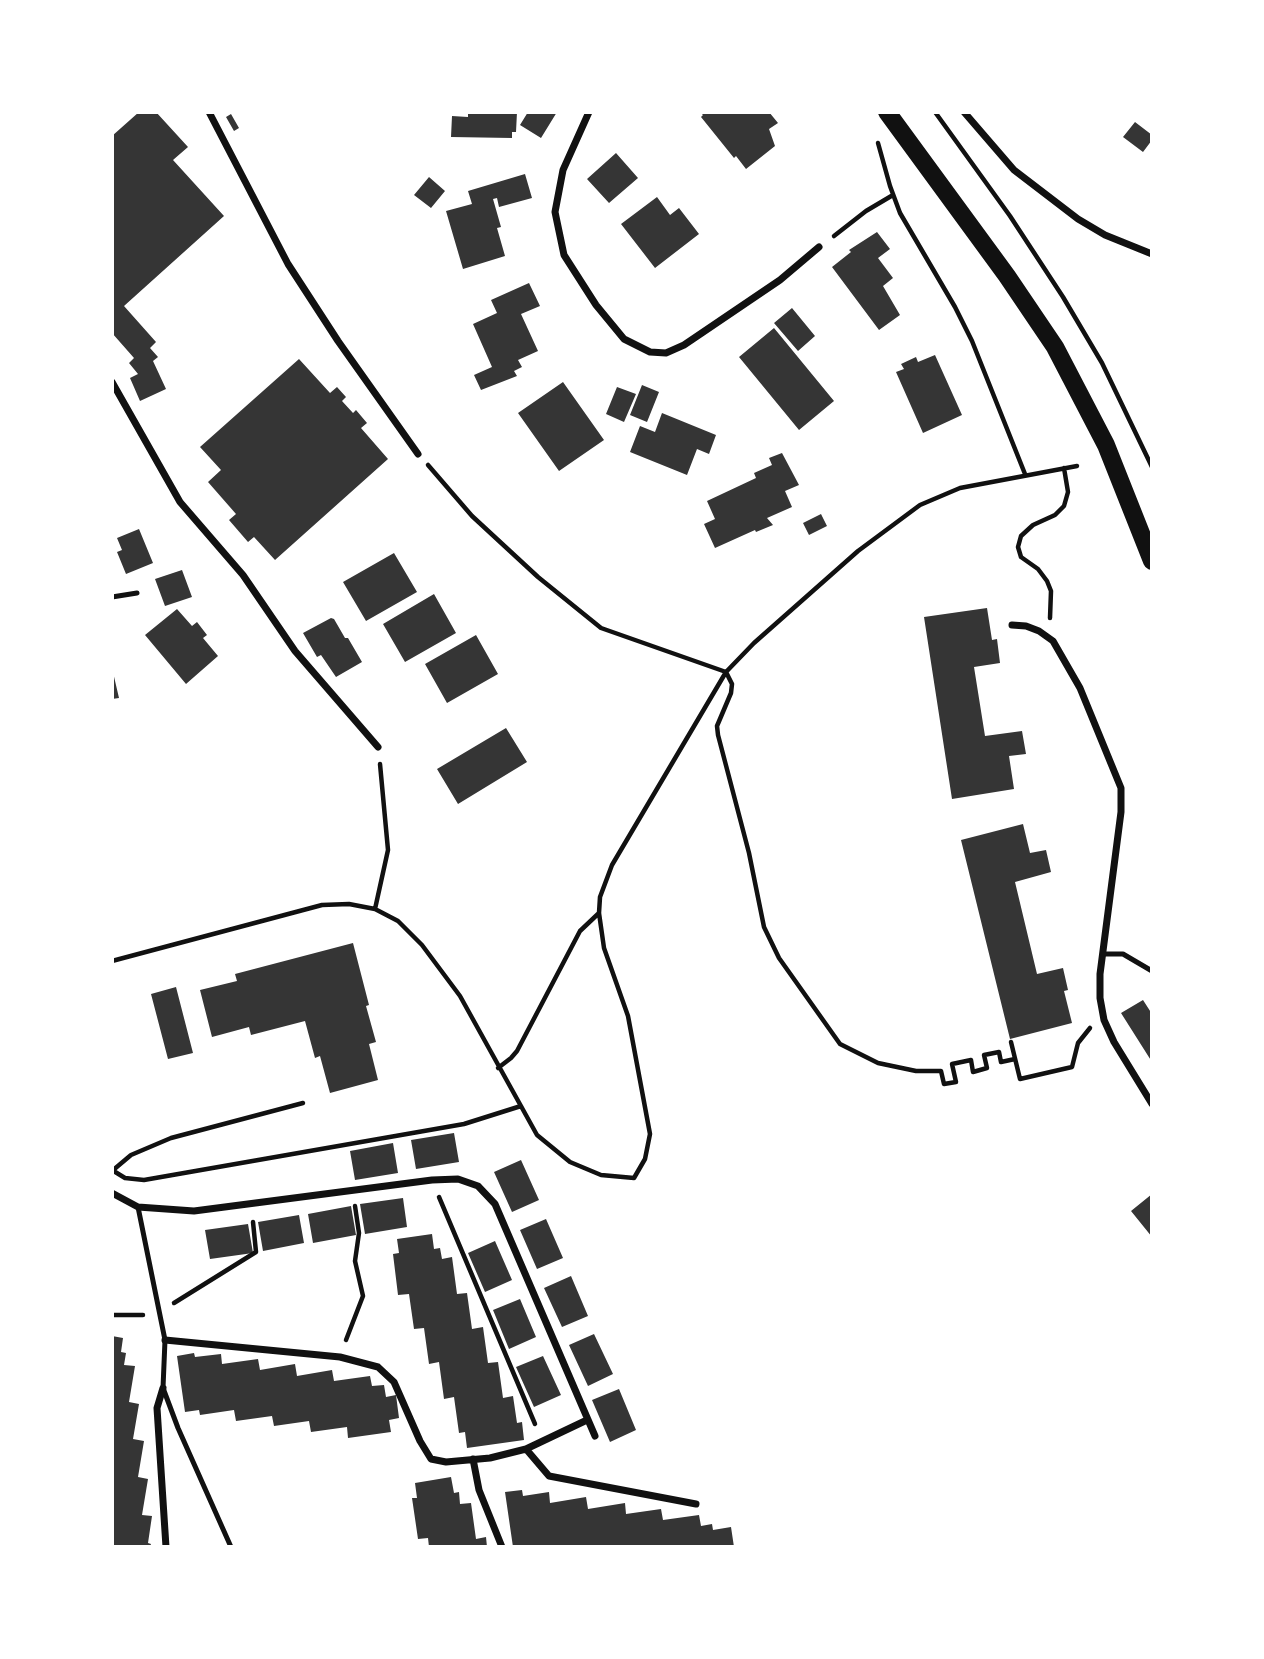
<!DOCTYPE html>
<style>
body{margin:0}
#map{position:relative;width:1264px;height:1659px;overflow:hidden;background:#fff;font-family:Montserrat,sans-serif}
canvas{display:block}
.frame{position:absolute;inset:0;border:114px solid #fff;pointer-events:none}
</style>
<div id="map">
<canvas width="1264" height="1659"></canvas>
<div class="frame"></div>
</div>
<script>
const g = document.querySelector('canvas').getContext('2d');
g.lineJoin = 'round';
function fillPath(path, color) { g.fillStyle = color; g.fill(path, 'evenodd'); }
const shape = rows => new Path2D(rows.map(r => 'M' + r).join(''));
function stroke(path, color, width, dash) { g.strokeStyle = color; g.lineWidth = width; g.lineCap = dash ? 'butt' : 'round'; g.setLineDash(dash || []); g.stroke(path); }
const building = shape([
 [139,112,156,112,188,147,173,160,224,216,124,306,156,342,150,348,158,357,153,361,166,389,140,401,130,378,138,374,129,363,134,358,112,333,112,136],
 [468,112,517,112,516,132,512,132,512,138,451,137,452,116,468,117],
 [528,112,557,112,541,138,520,125],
 [700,112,769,112,778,123,769,129,775,146,746,169,736,156,734,158,701,117,703,115],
 [231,114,239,128,234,131,226,117],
 [1135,122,1152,135,1152,140,1143,152,1123,137],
 [616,153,638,178,609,203,587,179],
 [525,174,532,198,499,207,497,198,493,199,501,227,497,228,505,256,463,269,446,211,472,204,468,191],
 [429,177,445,191,431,208,414,195],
 [657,197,670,215,679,208,699,234,655,268,621,224],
 [877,232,890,249,878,258,893,278,883,286,900,315,879,330,832,267,851,252,849,250],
 [529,283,540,306,521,314,538,351,518,360,522,367,514,371,517,376,481,390,474,375,492,367,473,324,497,313,491,300],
 [792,308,815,336,798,351,774,323],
 [774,328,834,401,799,430,739,357],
 [935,355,962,415,923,433,896,372,904,369,901,364,916,357,918,362],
 [299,359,330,393,337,387,346,397,342,401,353,413,356,410,367,423,361,428,388,459,275,560,254,537,248,542,229,520,236,514,208,482,221,470,200,447],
 [563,382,604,440,559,471,518,413],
 [642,385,659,392,647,422,630,415],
 [617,387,636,394,624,422,606,414],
 [662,413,716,435,709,454,697,449,687,475,630,452,640,426,655,432],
 [782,453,799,485,785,491,792,507,767,518,773,525,756,532,755,530,715,548,704,524,715,519,707,501,756,478,754,473,772,465,769,458],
 [821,514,827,526,809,535,803,523],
 [139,529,153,563,126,574,117,552,122,550,117,538],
 [394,553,417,592,366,621,343,582],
 [182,570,192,597,165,606,155,579],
 [434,594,456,633,405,662,383,624],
 [987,608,992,640,997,639,1000,663,974,667,985,736,1022,731,1026,754,1009,756,1014,789,952,799,924,617],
 [177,609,192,626,197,622,207,635,203,638,218,656,186,684,145,635],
 [331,618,334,619,345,638,348,638,362,662,336,677,321,655,317,657,303,633],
 [476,635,498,674,447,703,425,664],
 [112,668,119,698,112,699],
 [506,728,527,762,458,804,437,769],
 [1023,824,1030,853,1046,850,1051,872,1015,882,1037,974,1063,968,1068,990,1064,991,1072,1023,1010,1039,961,840],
 [353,943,369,1005,366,1006,376,1042,369,1044,378,1080,330,1093,320,1056,315,1058,305,1021,251,1035,249,1027,212,1037,200,990,237,981,235,974],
 [176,987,193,1053,168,1059,151,994],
 [1143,1000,1152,1014,1152,1062,1121,1013],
 [454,1133,459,1162,416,1169,411,1140],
 [393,1143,398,1173,355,1180,350,1151],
 [521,1160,539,1200,512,1212,494,1172],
 [1152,1194,1152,1237,1131,1211],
 [403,1198,407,1227,365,1234,360,1204],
 [351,1206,356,1235,313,1243,308,1214],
 [299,1215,304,1243,263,1251,258,1222],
 [546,1219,563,1258,537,1269,520,1230],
 [248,1224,253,1253,210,1259,205,1230],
 [432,1234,434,1249,440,1248,442,1259,452,1257,457,1294,467,1293,472,1329,483,1327,488,1363,498,1362,503,1398,513,1396,517,1423,522,1422,524,1440,467,1448,465,1432,459,1433,454,1397,444,1399,439,1362,429,1364,424,1328,414,1329,409,1294,398,1295,393,1254,399,1253,397,1239],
 [495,1241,512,1280,485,1292,468,1253],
 [571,1276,588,1316,562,1327,544,1288],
 [520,1299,536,1337,509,1349,493,1310],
 [594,1334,613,1374,588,1386,569,1345],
 [112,1336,123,1338,121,1352,126,1353,124,1365,135,1366,129,1402,139,1404,133,1439,144,1441,138,1477,148,1479,142,1515,152,1516,148,1543,151,1544,150,1547,112,1547],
 [194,1353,195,1357,221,1354,222,1364,258,1359,260,1370,295,1364,297,1376,332,1370,334,1381,370,1376,372,1386,384,1385,386,1397,396,1395,399,1418,389,1420,391,1432,348,1438,347,1427,311,1432,309,1421,274,1426,272,1416,236,1421,234,1410,200,1415,199,1410,185,1412,177,1356],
 [543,1356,561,1395,534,1407,516,1367],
 [619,1389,636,1430,610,1442,592,1400],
 [451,1477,454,1493,459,1492,460,1504,471,1503,476,1539,486,1537,487,1547,429,1547,428,1538,418,1539,412,1498,417,1498,415,1483],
 [522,1490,523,1496,549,1492,550,1503,586,1497,588,1509,625,1503,626,1514,661,1509,663,1520,699,1515,701,1526,712,1524,713,1530,731,1527,734,1547,513,1547,505,1492]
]);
const path = shape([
 [935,112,1010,216,1063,297,1102,363,1152,467],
 [878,143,890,186,900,213,955,307,972,341,1025,474],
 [834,236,866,211,893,195],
 [428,465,472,516,538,577,601,628,726,672,732,684,731,693,717,726,718,735,749,853,764,927,779,958,840,1044,878,1063,916,1071,941,1071,944,1084,956,1082,952,1064,971,1060,973,1072,987,1068,984,1055,999,1052,1001,1062,1015,1059],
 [1050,618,1051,591,1047,581,1038,569,1021,557,1018,547,1021,536,1033,525,1055,515,1064,506,1068,492,1064,468],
 [375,909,388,850,380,764],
 [112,961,322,905,349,904,375,909,398,921,422,945,460,996,537,1135,570,1162,601,1175,634,1178,645,1159,650,1134,628,1016,604,948,599,913,600,897,612,865,726,672,754,643,858,551,920,505,960,488,1077,466],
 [1011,1042,1020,1079,1072,1067,1078,1043,1090,1028],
 [498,1068,511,1058,517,1051,580,931,599,913],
 [112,1170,125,1178,144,1180,464,1124,521,1106],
 [112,1171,131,1155,171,1138,303,1103],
 [439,1197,535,1424],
 [174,1303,256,1252,253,1222],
 [112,1315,143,1315],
 [346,1340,363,1296,355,1261,359,1233,355,1206]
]);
const service = shape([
 [112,597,137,593],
 [1103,954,1123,954,1152,971],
 [138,1207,165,1340,163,1388,178,1428,231,1547]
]);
const minor = shape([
 [209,112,288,264,338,341,418,454],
 [589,112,563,170,555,212,564,255,596,305,624,339,650,352,666,353,684,345,780,280,819,247],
 [964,112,1014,170,1078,219,1105,235,1152,254],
 [112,382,180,502,243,575,295,651,378,747],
 [1012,625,1026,626,1039,631,1053,641,1080,688,1121,788,1121,812,1100,974,1100,998,1104,1020,1114,1042,1152,1104],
 [112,1193,138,1207,194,1211,432,1180,458,1179,478,1186,495,1204,595,1436],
 [165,1340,340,1357,378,1367,394,1382,420,1441,431,1459,446,1462,490,1458,526,1449,587,1420],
 [163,1388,157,1408,166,1547],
 [526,1449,549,1476,696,1504],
 [473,1459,479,1490,502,1547]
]);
const primary = shape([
 [887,112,1007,276,1055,347,1106,445,1152,561]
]);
fillPath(building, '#353535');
stroke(path, '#111', 4.5);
stroke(service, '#111', 5);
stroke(minor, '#111', 7);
stroke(primary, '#111', 18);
</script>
